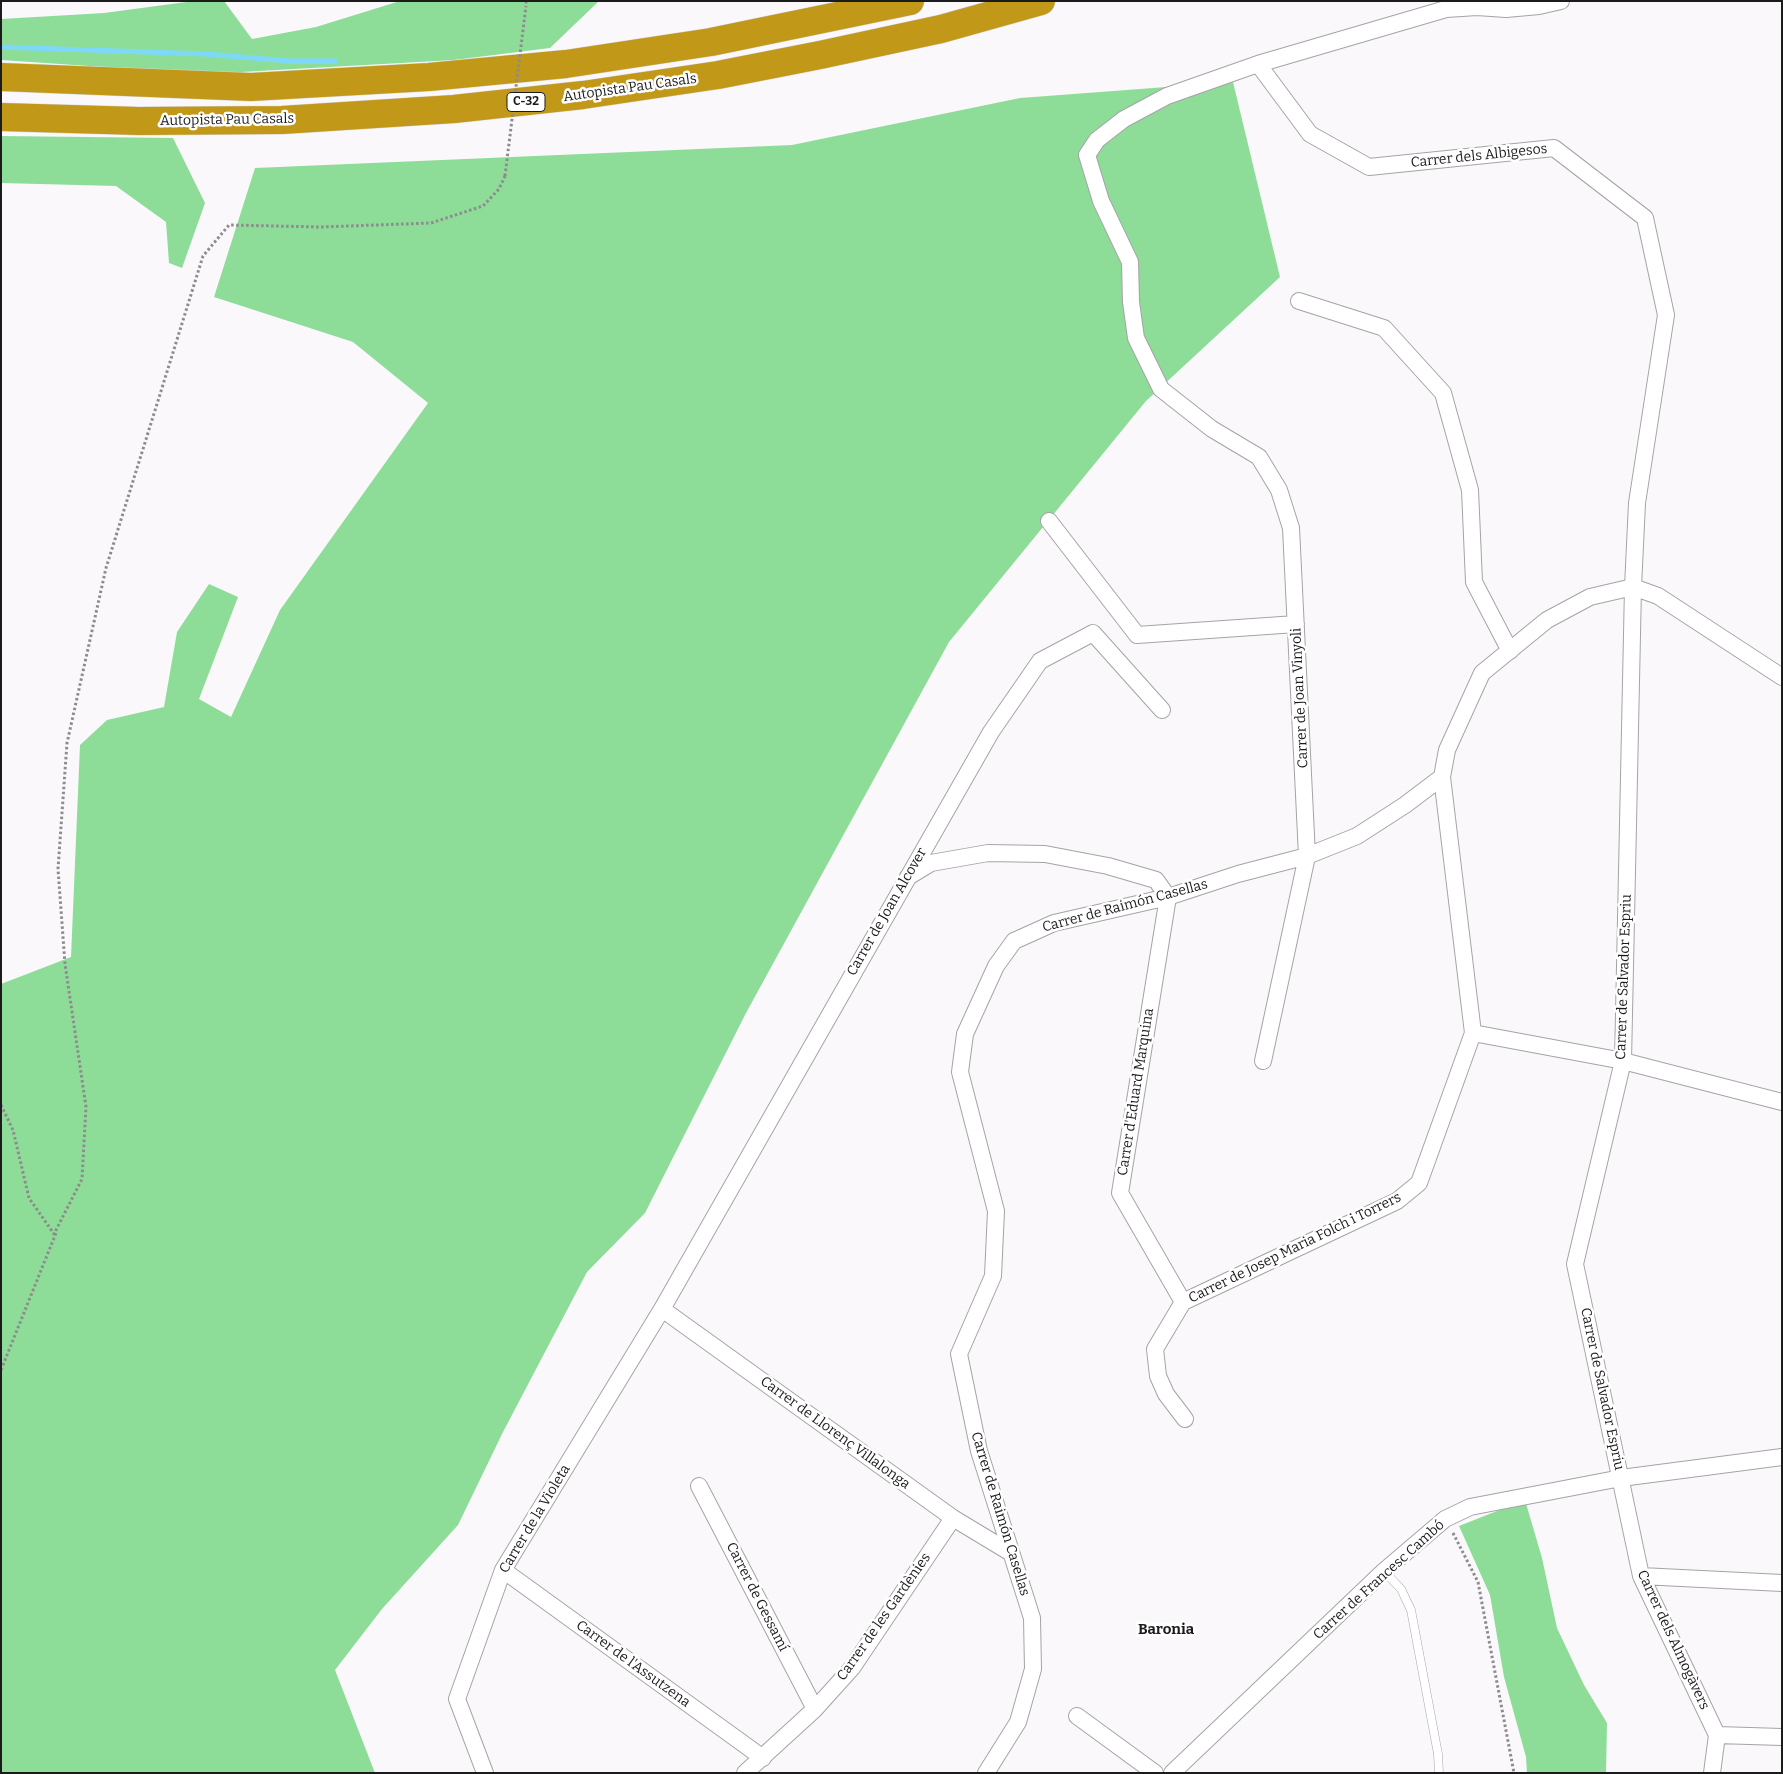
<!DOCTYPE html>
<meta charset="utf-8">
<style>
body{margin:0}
#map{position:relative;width:1783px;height:1774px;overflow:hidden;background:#fbf8fc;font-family:Bitter,serif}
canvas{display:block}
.frame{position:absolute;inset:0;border:2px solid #1c1b1c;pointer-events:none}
</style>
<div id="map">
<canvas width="1783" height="1774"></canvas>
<div class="frame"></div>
</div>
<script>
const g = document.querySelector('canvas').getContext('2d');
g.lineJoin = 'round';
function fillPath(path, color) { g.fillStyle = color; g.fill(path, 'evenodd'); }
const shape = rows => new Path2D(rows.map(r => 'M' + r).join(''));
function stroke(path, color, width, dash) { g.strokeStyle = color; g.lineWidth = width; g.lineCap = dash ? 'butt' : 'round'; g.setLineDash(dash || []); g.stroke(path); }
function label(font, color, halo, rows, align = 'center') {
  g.font = font + ' Bitter,serif'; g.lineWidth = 5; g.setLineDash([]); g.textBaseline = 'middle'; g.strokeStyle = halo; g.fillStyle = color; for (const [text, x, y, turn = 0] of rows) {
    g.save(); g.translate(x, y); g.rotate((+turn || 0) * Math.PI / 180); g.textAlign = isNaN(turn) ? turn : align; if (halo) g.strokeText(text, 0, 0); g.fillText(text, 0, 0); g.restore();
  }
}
const forest = shape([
 [194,1,224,1,252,39,316,27,400,1,599,1,550,48,454,60,206,74,1,60,1,19,104,13],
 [1233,82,1280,277,1146,401,949,642,746,1013,645,1213,587,1272,503,1432,458,1525,382,1609,335,1670,375,1773,1,1773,1,984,71,957,80,745,107,720,164,707,177,632,209,584,238,597,199,699,231,717,280,610,428,403,353,342,214,297,255,168,792,145,1020,98],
 [1,136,173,138,205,203,182,268,169,263,166,222,116,186,1,183],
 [1525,1500,1542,1558,1557,1628,1584,1685,1607,1723,1606,1773,1527,1773,1526,1757,1504,1677,1490,1595,1459,1526]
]);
const stream = shape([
 [1,47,205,54,289,61,335,61]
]);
const path = shape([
 [526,1,526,6],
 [1,1105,13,1130,29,1198,54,1234,82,1179,86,1107,65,964,58,869,67,743,106,568,203,256,229,225,321,227,431,223,483,206,499,189,505,176],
 [1,1370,56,1233],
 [1453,1533,1478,1582,1514,1773]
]);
const service = shape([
 [1384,1571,1401,1589,1411,1610,1438,1754,1439,1773]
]);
const minor = shape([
 [1258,64,1310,134,1369,167,1554,148,1645,218,1666,315,1637,503,1633,587,1623,1061,1575,1264,1641,1576,1717,1735,1712,1773],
 [1299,301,1384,328,1443,393,1470,490,1474,582,1510,651],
 [1049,521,1137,635,1296,624],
 [1633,587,1658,596,1782,677],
 [908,877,931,863,988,853,1045,854,1108,866,1156,880,1168,897,1120,1193,1183,1302],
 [1473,1033,1623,1061,1782,1102],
 [1263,1061,1307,856,1291,528,1279,490,1259,457,1212,429,1161,389,1136,338,1131,302,1130,262,1101,201,1087,155,1097,140,1124,119,1167,96,1258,64,1446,9,1477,7,1506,9,1539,6,1561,1],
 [662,1309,953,1518,1011,1553],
 [1185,1419,1166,1394,1158,1376,1155,1349,1183,1302,1397,1201,1419,1183,1473,1033,1442,777],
 [699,1486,815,1709],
 [503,1570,763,1758],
 [1641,1576,1782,1583],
 [1077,1716,1155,1773],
 [1717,1735,1782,1737],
 [485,1773,457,1699,503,1570,662,1309,991,732,1040,661,1093,633,1162,710],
 [745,1773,815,1709,852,1668,953,1518],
 [986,1773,1018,1722,1033,1669,1032,1618,979,1451,959,1354,993,1276,996,1211,960,1072,965,1034,996,966,1014,941,1054,923,1168,897,1238,874,1307,856,1357,836,1405,805,1442,777,1447,750,1482,673,1547,620,1590,597,1633,587],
 [1172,1773,1384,1571,1445,1519,1470,1507,1621,1478,1782,1457]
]);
const motorway = shape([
 [1,77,251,87,429,77,566,64,711,42,910,1],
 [1,117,139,121,282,120,454,109,583,95,718,75,820,55,941,29,1041,1]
]);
const pathBridge = shape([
 [505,176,526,6]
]);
const shields = [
 [526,102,38]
];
const shieldNames = [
 ["C-32",526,102]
];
const streetNames = [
 ["Autopista Pau Casals",630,88,-8],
 ["Autopista Pau Casals",227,120,-1],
 ["Carrer dels Albigesos",1479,156,-6],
 ["Carrer de Joan Vinyoli",1300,698,-93],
 ["Carrer de Raimón Casellas",1125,906,-15],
 ["Carrer de Joan Alcover",887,912,-60],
 ["Carrer de Salvador Espriu",1624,977,-88],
 ["Carrer d'Eduard Marquina",1136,1092,-81],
 ["Carrer de Josep Maria Folch i Torrers",1295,1248,-26],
 ["Carrer de Salvador Espriu",1602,1389,78],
 ["Carrer de Llorenç Villalonga",835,1433,36],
 ["Carrer de Raimón Casellas",1000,1514,73],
 ["Carrer de la Violeta",535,1519,-59],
 ["Carrer de Francesc Cambó",1379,1580,-42],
 ["Carrer de Gessamí",757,1597,63],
 ["Carrer de les Gardènies",884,1617,-55],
 ["Carrer dels Almogàvers",1673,1640,65],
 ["Carrer de l'Assutzena",633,1664,36]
];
const neighbourhoodNames = [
 ["Baronia",1166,1630]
];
fillPath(forest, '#8ddd99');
stroke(stream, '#7ed8f9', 5);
stroke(service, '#a6a3a7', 9);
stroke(minor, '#a6a3a7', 18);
stroke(motorway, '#d6d6d6', 29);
stroke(path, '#8d8b8d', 3, [2.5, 2.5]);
stroke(service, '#fff', 8);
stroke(minor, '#fff', 16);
stroke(motorway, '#c19817', 28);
stroke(pathBridge, '#8d8b8d', 3, [2.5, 2.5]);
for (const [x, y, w] of shields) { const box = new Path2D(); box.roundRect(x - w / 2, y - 9.5, w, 19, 4); g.fillStyle = '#fff'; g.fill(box); stroke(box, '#1c1b1c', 1); }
label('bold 12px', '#1c1b1c', null, shieldNames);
label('14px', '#1c1b1c', '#fff', streetNames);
label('bold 15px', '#1c1b1c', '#fff', neighbourhoodNames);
</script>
